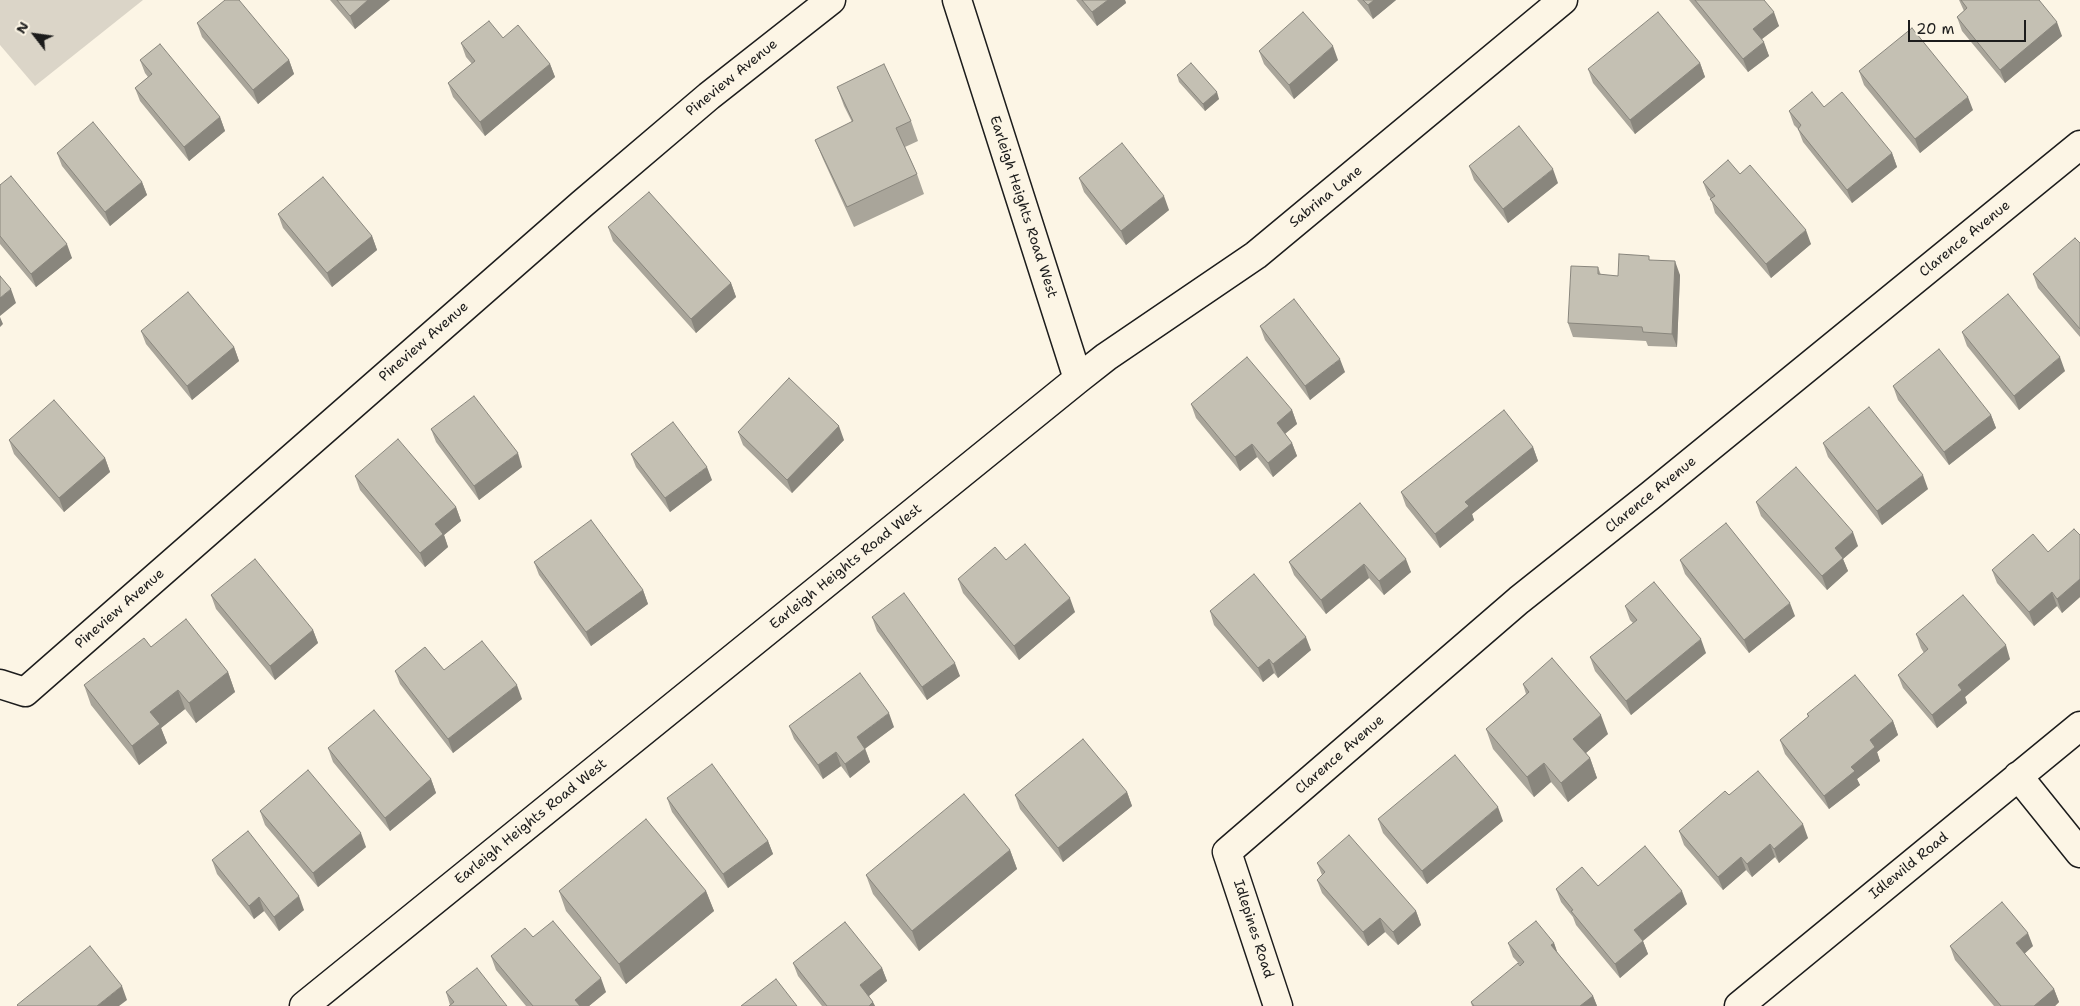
<!DOCTYPE html>
<style>
body{margin:0}
#map{position:relative;width:2080px;height:1006px;overflow:hidden;background:#fcf5e5;font-family:"Shantell Sans",sans-serif}
canvas{display:block}
.north{position:absolute;left:10px;top:10px;width:50px;height:50px;-webkit-text-stroke:4px #fcf5e5;paint-order:stroke;rotate:300deg;font-size:14px;font-weight:700;line-height:20px;text-align:center;color:#1c1c1c}
.north::after{content:'';display:block;margin:auto;width:18px;height:22px;background:#1c1c1c;clip-path:polygon(50% 0,100% 100%,50% 72%,0 100%)}
.scale{position:absolute;left:1908px;top:20px;width:118px;height:22px;box-sizing:border-box;border:2px solid #1c1c1c;border-top:0;padding-left:6px;font-size:15px;line-height:18px;white-space:nowrap;color:#1c1c1c;-webkit-text-stroke:4px #fcf5e5;paint-order:stroke}
</style>
<div id="map">
<canvas width="2080" height="1006"></canvas>
<div class="north">N</div>
<div class="scale">20 m</div>
</div>
<script>
const g = document.querySelector('canvas').getContext('2d');
g.lineJoin = 'round';
function fillPath(path, color) { g.fillStyle = color; g.fill(path, 'evenodd'); }
const shape = rows => new Path2D(rows.map(r => 'M' + r).join(''));
function stroke(path, color, width, dash) { g.strokeStyle = color; g.lineWidth = width; g.lineCap = dash ? 'butt' : 'round'; g.setLineDash(dash || []); g.stroke(path); }
function label(font, color, halo, rows, align = 'center') {
  g.font = font + ' "Shantell Sans",sans-serif'; g.lineWidth = 4.5; g.setLineDash([]); g.textBaseline = 'middle'; g.strokeStyle = halo; g.fillStyle = color; for (const [text, x, y, turn = 0] of rows) {
    g.save(); g.translate(x, y); g.rotate((+turn || 0) * Math.PI / 180); g.textAlign = isNaN(turn) ? turn : align; if (halo) g.strokeText(text, 0, 0); g.fillText(text, 0, 0); g.restore();
  }
}
const green = shape([
 [0,0,143,0,35,86,0,45]
]);
const minor = shape([
 [957,0,1078,379],
 [0,684,25,692,582,204,709,96,831,0],
 [2018,776,2080,853],
 [304,1006,1078,379,1106,357,1256,255,1563,0],
 [1278,1006,1227,852,1519,600,1651,495,2080,145],
 [1739,1006,2080,726]
]);
const wall = shape([
 [330,0,390,0,355,29],
 [1076,0,1125,0,1126,3,1097,26],
 [1357,0,1396,0,1373,19],
 [1689,0,1764,0,1779,26,1762,39,1769,56,1748,72],
 [1959,0,2039,0,2062,36,2005,83,1962,31,1957,17,1964,11],
 [197,23,289,60,294,74,258,104,202,37],
 [503,38,550,64,555,77,485,136,453,97,448,83,472,64,466,57,461,43],
 [1259,51,1338,60,1294,99,1264,64],
 [140,60,220,117,225,131,189,161,140,101,135,88,148,77,145,73],
 [1700,63,1705,77,1635,134,1593,83,1588,69],
 [1859,71,1973,110,1920,153,1864,85],
 [1177,75,1219,99,1205,111,1179,82],
 [837,87,911,121,918,141,905,147,917,174,924,194,854,227,823,159,815,140,852,122,844,106],
 [1824,107,1892,153,1897,167,1852,203,1803,142,1798,129,1794,125,1789,111],
 [57,153,142,182,147,195,110,226,62,166],
 [1469,166,1558,183,1508,223,1474,180],
 [1740,174,1811,244,1771,278,1715,213,1711,199,1708,195,1703,182],
 [1079,178,1169,210,1126,245,1084,192],
 [0,185,72,258,36,287,0,244],
 [278,214,372,236,377,250,332,287,283,228],
 [608,227,731,283,736,297,696,333,613,241],
 [2080,243,2080,337,2038,288,2033,274],
 [1651,260,1680,275,1677,347,1648,346,1646,341,1573,337,1568,323,1598,267,1601,275,1618,276],
 [1260,326,1345,372,1310,400,1265,340],
 [141,331,234,347,239,361,192,400,146,344],
 [1962,332,2065,371,2019,410,1967,346],
 [1893,386,1991,415,1996,428,1949,465,1898,400],
 [1191,404,1292,410,1297,424,1285,434,1292,443,1297,456,1273,477,1257,457,1240,471,1196,418],
 [431,429,522,467,479,500,436,442],
 [738,432,844,440,792,493,743,445],
 [9,440,105,458,110,472,64,512,14,454],
 [1823,443,1928,489,1882,525,1828,457],
 [1533,447,1538,461,1472,514,1474,520,1440,548,1406,506,1401,492],
 [631,454,712,480,670,512,636,467],
 [355,476,456,507,461,521,444,535,448,547,425,567,360,490],
 [1756,502,1858,546,1843,559,1848,571,1827,590,1761,516],
 [1360,503,1411,572,1384,595,1369,578,1326,614,1294,575,1289,562],
 [2080,535,2080,597,2062,613,2057,606,2034,626,1997,583,1992,570,2048,552],
 [1006,560,1075,612,1019,660,963,593,958,579],
 [1680,560,1795,616,1749,653,1685,574],
 [534,562,643,590,648,604,591,646,539,575],
 [211,595,313,630,318,643,275,680,216,609],
 [1625,606,1706,653,1631,715,1595,671,1590,657,1633,623,1630,620],
 [1210,611,1311,650,1278,678,1274,673,1263,682,1214,625],
 [872,617,960,676,927,700,877,631],
 [1916,634,2010,659,1965,697,1967,703,1937,728,1903,688,1898,675,1924,653,1921,648],
 [151,647,228,672,235,692,196,723,185,709,161,728,167,743,139,765,91,705,84,685],
 [444,670,522,699,453,753,400,684,395,671],
 [1523,684,1608,734,1586,753,1590,758,1597,778,1568,802,1551,782,1534,797,1493,749,1486,729,1526,694],
 [1807,714,1893,721,1898,735,1877,752,1880,761,1857,779,1860,785,1829,809,1785,754,1780,740,1808,717],
 [789,726,894,727,865,748,870,762,850,778,841,766,823,779,794,739],
 [328,748,431,779,436,793,390,831,333,762],
 [1127,792,1132,806,1063,862,1020,809,1015,795],
 [1729,795,1808,838,1779,863,1775,857,1752,877,1746,870,1723,890,1684,845,1679,831],
 [667,798,768,841,773,854,728,888,672,812],
 [260,811,366,847,318,887,265,825],
 [1378,819,1503,821,1427,884,1383,833],
 [1010,850,1017,869,919,951,873,894,866,875],
 [212,860,304,910,279,931,264,911,254,919,217,874],
 [1317,863,1416,911,1421,925,1398,945,1385,932,1368,946,1322,893,1317,880,1322,875],
 [1598,886,1687,904,1643,941,1648,954,1620,978,1576,925,1573,917,1561,902,1556,889],
 [559,891,706,891,714,911,626,984,566,911],
 [533,937,606,992,589,1006,526,1006,496,970,491,956],
 [1508,943,1554,943,1557,952,1593,996,1597,1006,1472,1006,1471,1002,1521,966,1513,957],
 [1950,946,2033,946,2024,953,2054,989,2059,1002,2055,1006,1994,1006,1955,960],
 [793,963,882,968,887,981,869,996,875,1006,822,1006,798,976],
 [446,992,507,1006,450,1005]
]);
const shadedWall = shape([
 [368,0,390,0,355,29,350,16],
 [1108,0,1125,0,1126,3,1097,26,1092,12],
 [1374,0,1396,0,1373,19,1368,5],
 [1774,12,1779,26,1758,42,1753,29],
 [2057,22,2062,36,2005,83,2000,70],
 [1764,42,1769,56,1748,72,1743,59],
 [1333,46,1338,60,1294,99,1289,85],
 [289,60,294,74,258,104,253,90],
 [1700,63,1705,77,1635,134,1630,120],
 [550,64,555,77,485,136,480,122],
 [1217,92,1219,99,1205,111,1203,104],
 [1968,97,1973,110,1920,153,1915,139],
 [220,117,225,131,189,161,184,147],
 [1892,153,1897,167,1852,203,1847,190],
 [1553,169,1558,183,1508,223,1503,209],
 [142,182,147,195,110,226,105,212],
 [1164,196,1169,210,1126,245,1121,231],
 [1806,230,1811,244,1771,278,1766,264],
 [372,236,377,250,332,287,327,273],
 [67,244,72,258,36,287,31,274],
 [1675,261,1680,275,1677,347,1672,334],
 [731,283,736,297,696,333,691,319],
 [11,289,16,303,0,316,0,298],
 [0,317,3,324,0,327],
 [234,347,239,361,192,400,187,386],
 [2060,357,2065,371,2019,410,2014,396],
 [1340,359,1345,372,1310,400,1305,386],
 [1292,410,1297,424,1282,436,1277,423],
 [1991,415,1996,428,1949,465,1944,452],
 [839,426,844,440,792,493,787,480],
 [1292,443,1297,456,1273,477,1268,463],
 [1252,444,1257,457,1240,471,1235,457],
 [1533,447,1538,461,1472,514,1474,520,1440,548,1435,534,1465,502],
 [518,453,522,467,479,500,474,486],
 [105,458,110,472,64,512,59,498],
 [707,467,712,480,670,512,665,498],
 [1923,475,1928,489,1882,525,1877,511],
 [456,507,461,521,444,535,448,547,425,567,420,553,435,524],
 [1853,532,1858,546,1843,559,1848,571,1827,590,1822,576,1835,548],
 [1406,559,1411,572,1384,595,1379,581],
 [1364,564,1369,578,1326,614,1321,600],
 [2080,579,2080,597,2062,613,2057,599],
 [643,590,648,604,591,646,586,632],
 [2052,592,2057,606,2034,626,2029,612],
 [1070,598,1075,612,1019,660,1014,646],
 [1790,603,1795,616,1749,653,1744,640],
 [313,630,318,643,275,680,270,666],
 [1306,637,1311,650,1278,678,1273,664],
 [1701,639,1706,653,1631,715,1626,701],
 [2006,645,2010,659,1965,697,1967,703,1937,728,1932,715,1958,685],
 [1269,659,1274,673,1263,682,1258,668],
 [955,663,960,676,927,700,922,687],
 [228,672,235,692,196,723,189,703],
 [517,685,522,699,453,753,448,739],
 [178,690,185,709,161,728,167,743,139,765,132,746,150,712],
 [889,713,894,727,862,751,857,737],
 [1601,715,1608,734,1580,758,1573,739],
 [1893,721,1898,735,1877,752,1880,761,1857,779,1860,785,1829,809,1824,796,1851,767,1870,740],
 [865,749,870,762,850,778,845,764],
 [836,752,841,766,823,779,818,765],
 [1590,758,1597,778,1568,802,1561,783],
 [1544,763,1551,782,1534,797,1527,777],
 [431,779,436,793,390,831,385,818],
 [1127,792,1132,806,1063,862,1058,848],
 [1498,807,1503,821,1427,884,1422,871],
 [1803,824,1808,838,1779,863,1774,849],
 [361,833,366,847,318,887,313,873],
 [768,841,773,854,728,888,723,874],
 [1770,844,1775,857,1752,877,1747,864],
 [1010,850,1017,869,919,951,912,931],
 [1741,857,1746,870,1723,890,1718,877],
 [706,891,714,911,626,984,619,964],
 [1682,891,1687,904,1639,944,1634,930],
 [299,896,304,910,279,931,274,917],
 [259,897,264,911,254,919,249,906],
 [1416,911,1421,925,1398,945,1393,932],
 [1380,918,1385,932,1368,946,1363,932],
 [2028,933,2033,946,2021,957,2016,943],
 [1643,941,1648,954,1620,978,1615,964],
 [1554,943,1559,957,1551,945],
 [882,968,887,981,865,999,860,985],
 [601,978,606,992,589,1006,577,1006,575,1000],
 [122,986,127,1000,119,1006,97,1006],
 [2054,989,2059,1002,2055,1006,2034,1006],
 [1593,996,1597,1006,1580,1006],
 [873,1002,875,1006,869,1006]
]);
const building = shape([
 [225,0,239,0,289,60,253,90,197,23,225,0],
 [337,0,368,0,350,16,337,0],
 [1082,0,1108,0,1092,12,1082,0],
 [1363,0,1374,0,1368,5,1363,0],
 [1695,0,1764,0,1774,12,1753,29,1764,42,1743,59,1695,0],
 [1961,0,2039,0,2057,22,2000,70,1957,17,1967,8,1961,0],
 [1303,12,1333,46,1289,85,1259,51,1303,12],
 [1658,12,1700,63,1630,120,1588,69,1658,12],
 [489,21,503,38,518,25,550,64,480,122,448,83,475,61,461,43,489,21],
 [1912,28,1968,97,1915,139,1859,71,1912,28],
 [160,44,220,117,184,147,135,88,152,74,140,60,160,44],
 [1191,63,1217,92,1203,104,1177,75,1191,63],
 [884,64,911,121,896,128,917,174,847,207,815,140,853,121,837,87,884,64],
 [1812,92,1824,107,1842,92,1892,153,1847,190,1798,129,1801,125,1789,111,1812,92],
 [93,122,142,182,105,212,57,153,93,122],
 [1519,126,1553,169,1503,209,1469,166,1519,126],
 [1122,143,1164,196,1121,231,1079,178,1122,143],
 [1728,160,1740,174,1750,165,1806,230,1766,264,1710,199,1715,196,1703,182,1728,160],
 [11,176,67,244,31,274,0,236,0,185,11,176],
 [323,177,372,236,327,273,278,214,323,177],
 [649,192,731,283,691,319,608,227,649,192],
 [2075,238,2080,243,2080,329,2033,274,2075,238],
 [1619,254,1649,256,1649,260,1675,261,1672,334,1643,332,1642,327,1568,323,1571,266,1598,267,1598,274,1618,276,1619,254],
 [0,276,11,289,0,298,0,276],
 [188,292,234,347,187,386,141,331,188,292],
 [2008,294,2060,357,2014,396,1962,332,2008,294],
 [1294,299,1340,359,1305,386,1260,326,1294,299],
 [1939,349,1991,415,1944,452,1893,386,1939,349],
 [1247,357,1292,410,1277,423,1292,443,1268,463,1252,444,1235,457,1191,404,1247,357],
 [789,378,839,426,787,480,738,432,789,378],
 [474,396,518,453,474,486,431,429,474,396],
 [54,400,105,458,59,498,9,440,54,400],
 [1869,407,1923,475,1877,511,1823,443,1869,407],
 [1504,410,1533,447,1465,502,1469,506,1435,534,1401,492,1504,410],
 [673,422,707,467,665,498,631,454,673,422],
 [398,439,456,507,435,524,443,534,420,553,355,476,398,439],
 [1796,467,1853,532,1835,548,1843,558,1822,576,1756,502,1796,467],
 [1360,503,1406,559,1379,581,1364,564,1321,600,1289,562,1360,503],
 [591,520,643,590,586,632,534,562,591,520],
 [1726,523,1790,603,1744,640,1680,560,1726,523],
 [2074,529,2080,535,2080,579,2057,599,2052,592,2029,612,1992,570,2033,534,2048,552,2074,529],
 [1025,544,1070,598,1014,646,958,579,995,547,1006,560,1025,544],
 [255,559,313,630,270,666,211,595,255,559],
 [1254,574,1306,637,1273,664,1269,659,1258,668,1210,611,1254,574],
 [1654,582,1701,639,1626,701,1590,657,1637,620,1625,606,1654,582],
 [904,593,955,663,922,687,872,617,904,593],
 [1963,595,2006,645,1958,685,1962,690,1932,715,1898,675,1928,649,1916,634,1963,595],
 [186,619,228,672,189,703,178,690,150,712,160,724,132,746,84,685,144,638,151,647,186,619],
 [482,641,517,685,448,739,395,671,425,647,444,670,482,641],
 [1552,658,1601,715,1573,739,1590,758,1561,783,1544,763,1527,777,1486,729,1529,692,1523,684,1552,658],
 [860,673,889,713,857,737,865,749,845,764,836,752,818,765,789,726,860,673],
 [1855,675,1893,721,1870,740,1875,747,1851,767,1855,771,1824,796,1780,740,1809,716,1807,714,1855,675],
 [374,710,431,779,385,818,328,748,374,710],
 [1083,739,1127,792,1058,848,1015,795,1083,739],
 [1455,755,1498,807,1422,871,1378,819,1455,755],
 [712,764,768,841,723,874,667,798,712,764],
 [308,770,361,833,313,873,260,811,308,770],
 [1758,771,1803,824,1774,849,1770,844,1747,864,1741,857,1718,877,1679,831,1725,791,1729,795,1758,771],
 [964,794,1010,850,912,931,866,875,964,794],
 [646,819,706,891,619,964,559,891,646,819],
 [248,831,299,896,274,917,259,897,249,906,212,860,248,831],
 [1349,835,1416,911,1393,932,1380,918,1363,932,1317,880,1325,872,1317,863,1349,835],
 [1645,846,1682,891,1634,930,1643,941,1615,964,1571,911,1573,910,1556,889,1582,867,1598,886,1645,846],
 [2002,902,2028,933,2016,943,2054,989,2034,1006,2001,1006,1950,946,2002,902],
 [553,921,601,978,575,1000,580,1006,533,1006,491,956,525,928,533,937,553,921],
 [1536,921,1554,943,1551,945,1593,996,1580,1006,1474,1006,1471,1002,1518,963,1520,966,1524,962,1508,943,1536,921],
 [845,922,882,968,860,985,873,1002,869,1006,827,1006,793,963,845,922],
 [90,946,122,986,97,1006,18,1006,17,1005,90,946],
 [477,968,507,1006,449,1006,454,1002,446,992,477,968],
 [776,979,797,1006,741,1006,776,979]
]);
const streetNames = [
 ["Pineview Avenue",732,78,-39],
 ["Sabrina Lane",1326,197,-39],
 ["Earleigh Heights Road West",1023,207,72],
 ["Clarence Avenue",1965,239,-39],
 ["Pineview Avenue",424,342,-41],
 ["Clarence Avenue",1651,495,-39],
 ["Earleigh Heights Road West",846,567,-39],
 ["Pineview Avenue",120,609,-41],
 ["Clarence Avenue",1340,755,-41],
 ["Earleigh Heights Road West",531,822,-39],
 ["Idlewild Road",1909,866,-39],
 ["Idlepines Road",1253,929,72]
];
fillPath(green, '#dbd5c8');
stroke(minor, '#1c1c1c', 31);
stroke(minor, '#fcf5e5', 28);
fillPath(wall, '#a9a59a');
fillPath(shadedWall, '#89867d');
fillPath(building, '#c4c0b3');
stroke(building, '#89867d', 1);
label('14px', '#1c1c1c', '#fcf5e5', streetNames);
</script>
